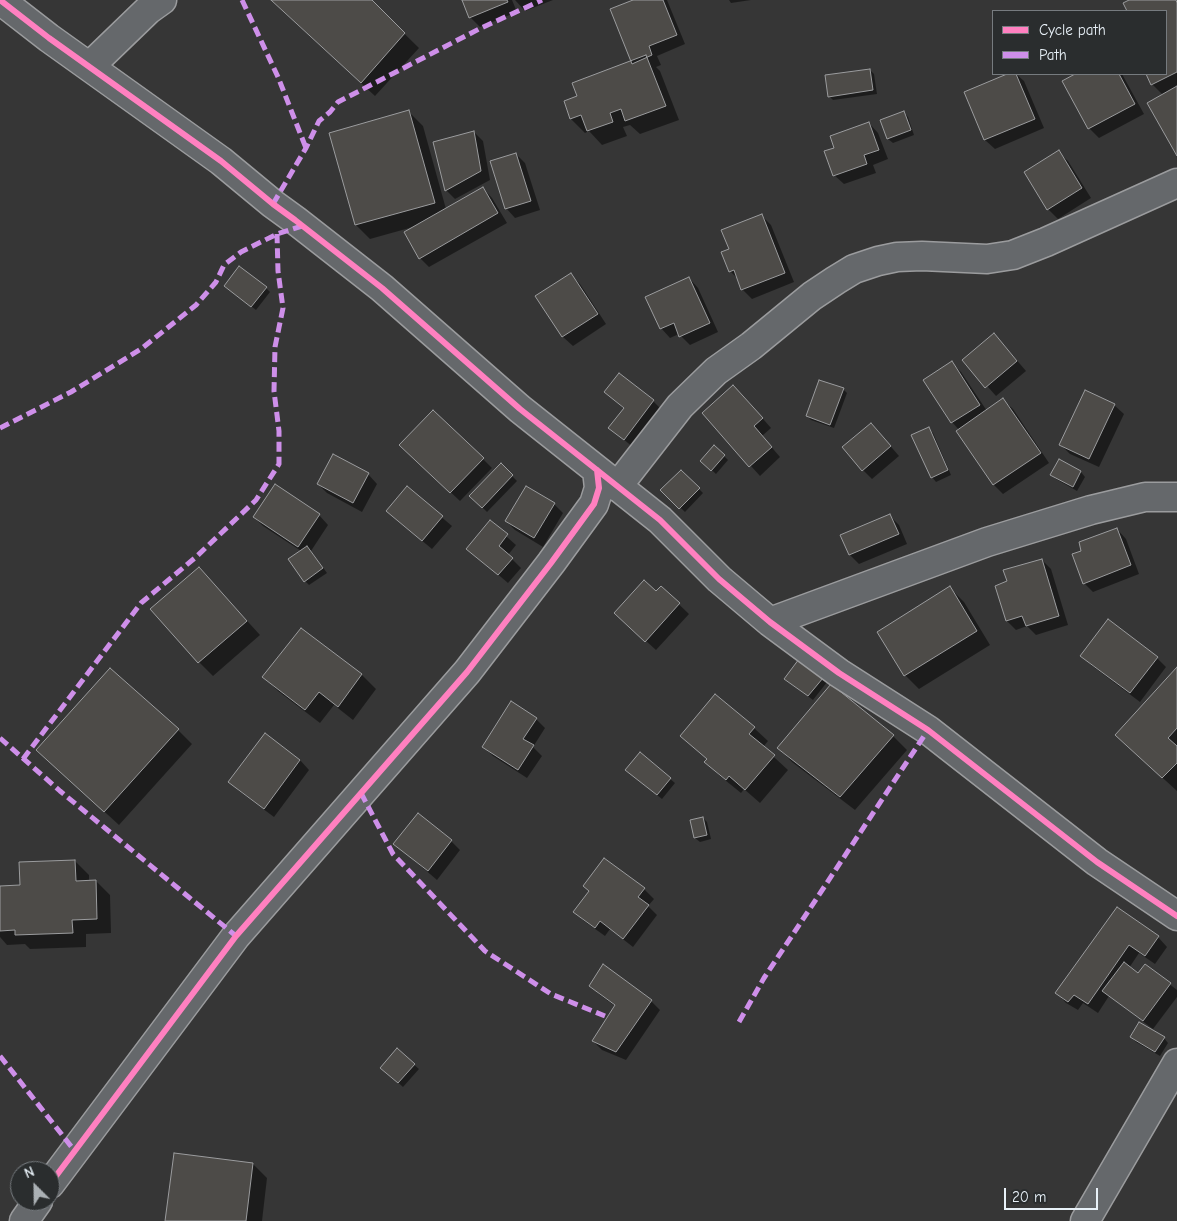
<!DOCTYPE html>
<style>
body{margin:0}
#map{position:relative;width:1177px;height:1221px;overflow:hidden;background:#363636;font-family:"Comic Neue",sans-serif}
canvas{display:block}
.legend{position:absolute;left:992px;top:10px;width:175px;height:65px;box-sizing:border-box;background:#2a2d2e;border:1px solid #767b7f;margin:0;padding:6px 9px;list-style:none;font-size:15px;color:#e8f1f8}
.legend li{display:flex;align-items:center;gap:10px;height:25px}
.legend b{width:25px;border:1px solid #767b7f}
.north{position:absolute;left:10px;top:1161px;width:50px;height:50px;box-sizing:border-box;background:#2a2d2e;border:1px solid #767b7f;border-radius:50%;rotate:337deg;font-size:14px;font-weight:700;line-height:20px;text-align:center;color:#e8f1f8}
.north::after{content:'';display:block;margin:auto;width:18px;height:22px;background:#aab0b4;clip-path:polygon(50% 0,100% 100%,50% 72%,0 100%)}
.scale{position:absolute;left:1004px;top:1188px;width:94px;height:22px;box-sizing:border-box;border:2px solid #e8f1f8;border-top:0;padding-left:6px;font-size:15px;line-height:18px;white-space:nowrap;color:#e8f1f8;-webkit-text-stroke:4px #2a2d2e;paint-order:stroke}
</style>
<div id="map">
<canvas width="1177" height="1221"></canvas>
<ul class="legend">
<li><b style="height:6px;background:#ff80c0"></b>Cycle path</li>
<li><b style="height:6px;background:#ce8fe9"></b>Path</li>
</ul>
<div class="north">N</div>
<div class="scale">20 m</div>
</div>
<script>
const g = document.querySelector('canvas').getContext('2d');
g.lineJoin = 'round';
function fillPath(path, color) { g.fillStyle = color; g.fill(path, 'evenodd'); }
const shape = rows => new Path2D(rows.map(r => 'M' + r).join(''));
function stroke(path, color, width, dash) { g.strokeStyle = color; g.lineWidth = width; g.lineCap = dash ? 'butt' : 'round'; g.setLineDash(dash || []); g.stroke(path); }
const shadow = shape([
 [271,0,370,0,419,48,375,96],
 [463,0,512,0,517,12,480,27,470,17],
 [515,0,553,0,525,11],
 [637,0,667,0,685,44,657,56,661,65,656,67,660,71,679,120,640,134,630,125,623,127,627,136,602,145,589,131,585,133,571,119,565,102,579,97,632,62],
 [729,0,751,0,731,3],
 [1132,0,1177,0,1177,153,1163,95,1152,84,1147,74,1166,74,1166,11,1129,11,1125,3],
 [870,70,874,74,877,94,833,100,829,96],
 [1010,74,1016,74,1024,81,1044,128,995,149,985,140,965,93],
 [1078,74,1122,74,1144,114,1099,138,1089,128,1064,81],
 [409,112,423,126,446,209,483,188,492,198,507,223,429,267,420,258,413,227,370,239,356,225,331,134],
 [904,112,908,117,914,135,893,143,888,139,882,121],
 [869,123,878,133,888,159,873,165,876,173,844,184,834,175,836,149],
 [474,132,483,141,490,180,455,199,446,190],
 [1058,152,1068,161,1091,198,1058,219,1048,209,1025,173],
 [516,154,525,163,540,210,515,218,506,208],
 [762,216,771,225,794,282,752,299,742,289,739,280,730,271,731,250],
 [571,275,580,284,606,324,573,346,563,337,537,296],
 [689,278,698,288,718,332,690,345,679,334,670,338,661,328],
 [266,288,270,292,256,310,230,290],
 [1003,344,1026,371,996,396,964,360],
 [951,362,961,372,987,411,1003,400,1013,409,1049,463,1003,494,994,485,959,430,952,422,925,380],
 [619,375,653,401,663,411,634,448,610,428,624,409,606,392],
 [843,389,847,393,834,428,811,420,807,416],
 [743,396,771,428,762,436,780,457,760,476,703,413],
 [1114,405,1124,414,1099,467,1070,454,1061,445],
 [928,429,933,433,951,475,936,482,932,477],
 [880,434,899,456,872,479,863,470],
 [410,454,483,459,492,468,460,501],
 [724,456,728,460,716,474,702,461],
 [1060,460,1081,472,1085,477,1077,491,1056,479,1051,474],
 [501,465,517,481,487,512,471,496],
 [681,471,703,493,685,512,662,490],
 [368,474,377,484,362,512,327,493,318,484],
 [407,488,452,526,432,549,397,520],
 [554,504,563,513,543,547,515,530,506,521],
 [319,515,328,525,311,551,327,573,309,585,305,581,301,551,263,526,254,517],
 [889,515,899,525,907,544,859,564,850,555,842,536],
 [490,522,516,545,508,555,521,568,508,583,468,549],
 [1117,529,1126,539,1139,574,1093,592,1084,583,1082,551],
 [1042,560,1051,569,1068,625,1036,635,1027,626,1016,630,1007,621,1009,582],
 [199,568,260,635,213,676,199,662],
 [661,587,689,614,656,650,625,622],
 [950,588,964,602,990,645,919,689,905,675,879,632],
 [301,629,362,675,376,689,353,720,334,705,320,723,278,691,264,677],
 [1082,656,1157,658,1166,667,1140,702,1091,665],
 [1177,669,1177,791,1130,748],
 [831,677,813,700,785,679],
 [536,719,545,728,533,747,542,756,527,778,493,756,483,746],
 [754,728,768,741,763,747,788,770,760,803,744,789,741,793,720,776,706,762,708,760,681,735],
 [178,730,192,744,119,825,37,750],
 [265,735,300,760,309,770,274,817,239,791,230,782],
 [893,736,907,750,855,810,792,762,779,748],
 [640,754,675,783,662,799,631,774],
 [703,818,707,822,711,839,700,842,695,838,691,821],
 [451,841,460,850,437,880,395,844],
 [605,860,644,889,654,899,648,906,657,915,633,947,610,929,605,936,584,921,575,912,590,892],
 [75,861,89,875,89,881,96,881,110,895,111,933,86,934,86,947,30,949,25,944,7,945,0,937,0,887,21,887],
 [1117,908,1158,937,1167,947,1155,964,1139,953,1129,968,1139,974,1145,965,1177,990,1177,997,1153,1029,1109,996,1098,1013,1083,1003,1078,1010,1066,1003,1057,993],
 [591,986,651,1001,660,1010,626,1060,602,1050,593,1041,615,1006,600,995],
 [1131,1037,1164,1038,1168,1043,1160,1056,1136,1042],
 [397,1050,419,1069,403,1087,382,1068],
 [175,1155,253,1164,267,1178,262,1221,167,1221]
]);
const building = shape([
 [271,0,372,0,405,33,361,83,271,0],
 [462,0,507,0,508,2,469,18,462,0],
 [633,0,663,0,677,35,649,46,652,55,632,64,610,9,633,0],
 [1129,0,1176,0,1177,3,1177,72,1151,85,1146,74,1166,74,1166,11,1127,11,1123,3,1129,0],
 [646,55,666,106,625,121,621,109,610,113,613,122,587,131,581,115,570,119,564,101,577,96,572,83,646,55],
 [870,69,873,90,828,97,825,75,870,69],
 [1007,74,1016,74,1035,119,984,140,964,92,1007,74],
 [1075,74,1119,74,1135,104,1088,129,1062,81,1075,74],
 [1177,86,1177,156,1147,103,1177,86],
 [409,110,435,203,355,225,329,133,409,110],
 [904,111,911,130,887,139,880,120,904,111],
 [869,122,879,150,864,155,867,164,833,176,824,151,834,148,830,136,869,122],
 [474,131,481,171,445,191,433,142,474,131],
 [1059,150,1082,188,1047,210,1024,172,1059,150],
 [516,153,531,201,505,209,490,161,516,153],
 [483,187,498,213,419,259,404,232,483,187],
 [762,214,785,273,741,290,734,270,729,272,721,252,729,249,721,230,762,214],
 [239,266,267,287,251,307,224,286,239,266],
 [571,273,598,314,562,337,535,296,571,273],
 [689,277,710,323,679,337,674,323,660,329,645,297,689,277],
 [994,333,1017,361,985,388,962,360,994,333],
 [952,361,980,405,951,423,923,380,952,361],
 [619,373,654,400,624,440,608,428,624,408,604,392,619,373],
 [819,380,844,388,830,425,806,416,819,380],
 [733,385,763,418,754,426,772,447,749,467,702,413,733,385],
 [1085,390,1115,404,1089,459,1059,445,1085,390],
 [1003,398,1041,453,993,485,956,431,1003,398],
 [433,410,484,458,450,493,399,445,433,410],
 [871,423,891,446,862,471,842,447,871,423],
 [929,427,948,470,931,478,911,435,929,427],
 [714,445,725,455,711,471,700,461,714,445],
 [333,454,369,473,353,503,317,484,333,454],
 [1059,459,1081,471,1073,487,1050,475,1059,459],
 [501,463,513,475,482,508,469,496,501,463],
 [681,470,700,488,679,509,660,490,681,470],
 [275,484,320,514,298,547,253,517,275,484],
 [407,486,443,516,422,541,386,511,407,486],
 [526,486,555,503,534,538,505,521,526,486],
 [890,514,899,534,849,555,840,535,890,514],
 [490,520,508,534,499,546,513,558,498,575,466,549,490,520],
 [1117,528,1131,565,1083,584,1072,554,1081,551,1079,542,1117,528],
 [307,546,323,568,304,582,288,559,307,546],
 [1042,559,1059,616,1026,626,1022,616,1006,621,995,586,1007,581,1003,570,1042,559],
 [199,567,247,621,198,663,150,609,199,567],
 [644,580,656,591,661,586,680,603,645,642,614,613,644,580],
 [950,586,977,631,904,676,877,632,950,586],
 [1108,619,1158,657,1130,693,1080,656,1108,619],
 [301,628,362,674,338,707,319,692,305,710,262,677,301,628],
 [802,655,828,672,808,696,784,679,802,655],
 [1177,667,1177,728,1168,738,1177,746,1177,763,1162,778,1115,735,1177,667],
 [110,668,179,729,104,812,36,750,110,668],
 [831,684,894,735,840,797,777,748,831,684],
 [715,694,755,727,749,734,775,755,745,790,729,776,726,780,704,762,707,759,680,736,715,694],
 [511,701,537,718,523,739,534,745,518,770,482,747,511,701],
 [265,733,300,760,264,809,228,782,265,733],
 [640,752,671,778,657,795,625,770,640,752],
 [418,813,452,840,428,871,393,844,418,813],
 [703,817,707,835,694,838,690,820,703,817],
 [604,858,645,888,638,897,649,905,623,939,600,921,595,928,573,912,589,891,583,886,604,858],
 [75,860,76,881,96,880,97,919,72,920,73,933,15,935,15,930,0,931,0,886,20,885,19,862,75,860],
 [1117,907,1159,936,1145,956,1129,945,1088,1004,1074,995,1068,1002,1055,993,1117,907],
 [1124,962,1138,973,1145,964,1171,983,1143,1021,1102,991,1124,962],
 [603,964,652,1000,616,1052,592,1041,615,1005,589,986,603,964],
 [1139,1022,1165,1037,1155,1052,1130,1037,1139,1022],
 [397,1048,415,1064,398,1083,380,1068,397,1048],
 [174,1153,253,1163,246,1221,165,1221,174,1153]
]);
const minor = shape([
 [0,0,49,38,221,161,273,204,295,220,382,288,520,409,660,520,719,579,770,622,839,673,928,730,1097,862,1177,916],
 [90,66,148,10,162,0],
 [617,487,680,406,716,371,751,346,812,296,836,280,854,269,878,261,897,257,922,256,987,259,1013,255,1046,242,1177,183],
 [770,622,987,542,1091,510,1145,497,1177,497],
 [50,1184,236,936,467,672,551,563,594,504,599,488,597,470],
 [24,1221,38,1201],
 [1085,1221,1177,1063]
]);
const quiet = shape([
 [242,0,278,77,306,148],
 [273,204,306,148,319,121,330,112,338,102,479,29,542,0],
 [0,428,71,392,141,349,196,305,216,282,224,265,241,252,277,234,302,226],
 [0,738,60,791,236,936],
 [23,759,141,603,196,557,256,500,279,464,279,431,274,391,275,347,283,308,278,271,277,234],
 [361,793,393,854,485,951,551,994,605,1016],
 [739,1022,764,978,928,730],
 [0,1056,74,1150]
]);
const cycleway = shape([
 [0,0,49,38,221,161,273,204,295,220,382,288,520,409,660,520,719,579,770,622,839,673,928,730,1097,862,1177,916],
 [50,1184,236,936,467,672,551,563,594,504,599,488,597,470]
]);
fillPath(shadow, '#0007');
fillPath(building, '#4d4b48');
stroke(building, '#9b9c9e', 1);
stroke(minor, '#9b9c9e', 31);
stroke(minor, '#65686b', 28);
stroke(quiet, '#ce8fe9', 5, [10, 5]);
stroke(cycleway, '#ff80c0', 6);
</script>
